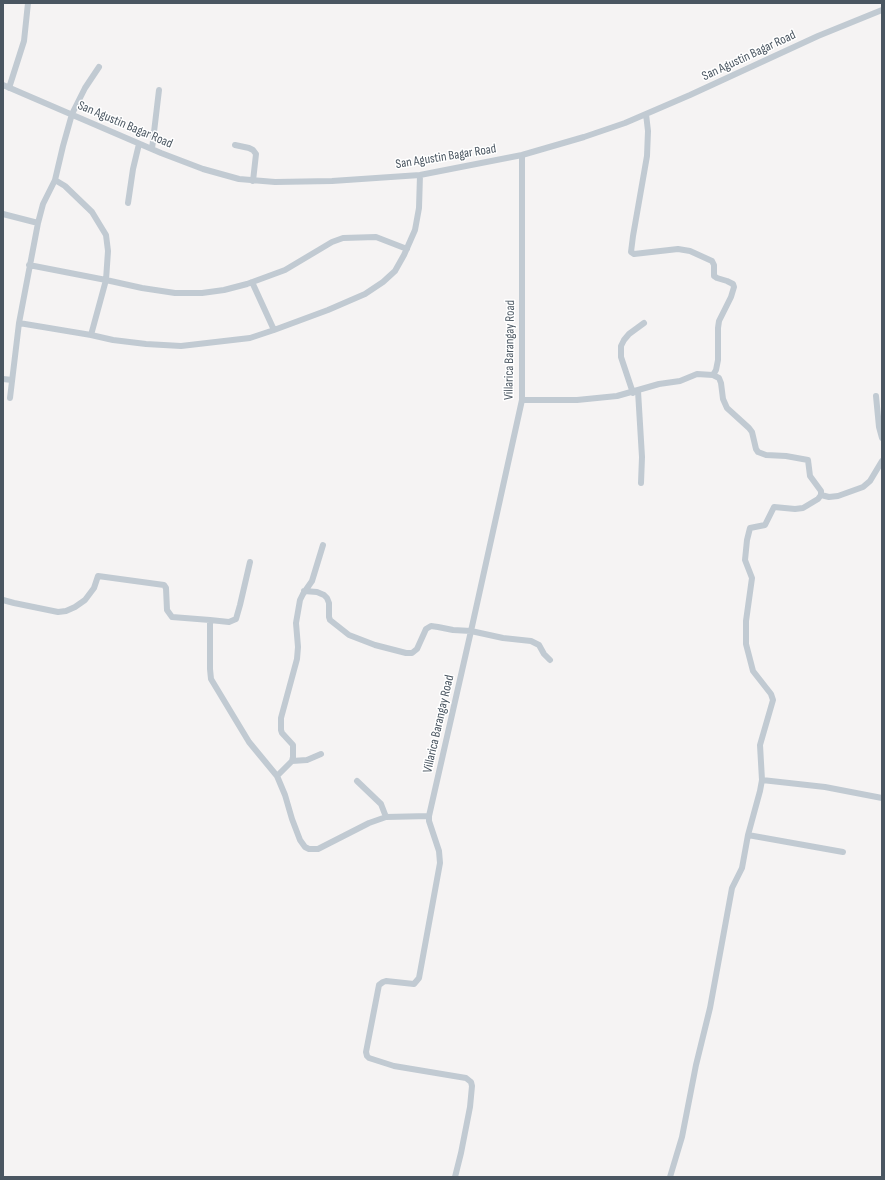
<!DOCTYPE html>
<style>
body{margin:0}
#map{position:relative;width:885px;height:1180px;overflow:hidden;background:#f5f3f3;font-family:"Sofia Sans Condensed",sans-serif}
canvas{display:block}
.frame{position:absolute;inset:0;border:4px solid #4a5661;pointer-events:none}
</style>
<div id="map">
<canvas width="885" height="1180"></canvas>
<div class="frame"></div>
</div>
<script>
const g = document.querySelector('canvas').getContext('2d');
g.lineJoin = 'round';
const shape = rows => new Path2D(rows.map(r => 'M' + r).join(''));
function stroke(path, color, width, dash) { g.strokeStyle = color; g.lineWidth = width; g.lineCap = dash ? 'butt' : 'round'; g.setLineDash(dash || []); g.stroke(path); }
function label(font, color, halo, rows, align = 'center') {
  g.font = font + ' "Sofia Sans Condensed",sans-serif'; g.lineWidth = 3; g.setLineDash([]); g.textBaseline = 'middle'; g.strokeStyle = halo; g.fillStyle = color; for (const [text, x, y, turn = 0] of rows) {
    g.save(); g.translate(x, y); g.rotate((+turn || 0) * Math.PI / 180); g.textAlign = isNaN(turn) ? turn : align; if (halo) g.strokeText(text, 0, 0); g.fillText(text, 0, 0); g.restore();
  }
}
const street = shape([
 [3,85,161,153,203,169,239,179,275,182,332,181,420,175,522,155,584,137,625,123,690,95,818,36,882,10],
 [9,88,24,41,28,3],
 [646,114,648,131,647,156,633,236,631,252,634,254,678,249,690,251,712,261,714,265,714,276,717,278,727,281,733,284,734,287,731,297,719,321,718,328,718,360,716,370,713,375],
 [235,145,249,148,253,150,256,154,253,181],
 [152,149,159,90],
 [55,180,65,186,92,212,106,235,108,251,106,280,91,335],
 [128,203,133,169,139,144],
 [3,214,38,223],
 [29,265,106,280,142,288,175,293,202,293,224,290,247,284,285,270,332,242,343,238,376,237,407,249],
 [252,282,274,330],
 [19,323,91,335,113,340,146,344,181,346,250,338,274,330,328,310,365,294,383,282,395,271,404,255,415,230,419,208,420,175],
 [3,379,12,380],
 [638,391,642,457,641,483],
 [633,393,621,357,621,346,624,340,629,334,644,323],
 [876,396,879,427,882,438],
 [10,398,19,323,38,223,43,204,55,180,63,146,72,114,85,88,99,67],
 [522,400,577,400,617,396,659,384,680,381,697,374,713,375,719,378,721,383,723,399,727,408,749,428,752,432,756,449,758,452,766,455,786,456,808,460,810,476,821,491,821,495,818,499,803,508,795,509,774,507,765,525,750,528,747,540,745,560,752,578,746,621,746,644,753,671,771,694,773,700,760,745,762,780,760,791,748,835,742,868,732,888,710,1008,696,1065,682,1137,670,1177],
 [821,495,829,497,838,496,863,487,870,481,882,461],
 [304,591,317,592,324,595,327,598,329,603,329,617,330,620,349,635,375,645,406,653,412,653,417,649,426,629,431,626,438,627,453,630,471,631,503,638,531,641,539,645,544,654,550,660],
 [3,600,14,603,58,612,66,611,75,607,85,600,94,588,98,576,164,585,166,588,167,610,172,617,210,620,210,669,211,679,249,742,277,776,285,795,292,819,300,840,305,847,309,849,318,849,369,823,386,817,429,816],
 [210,620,229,622,236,619,240,605,250,562],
 [292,761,307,760,321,754],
 [277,776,292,761,293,757,293,745,282,733,281,730,281,718,297,659,298,647,296,623,300,600,303,594,312,581,323,545],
 [762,780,825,787,882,798],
 [357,781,381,804,386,817],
 [748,835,843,852],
 [455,1177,461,1153,470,1107,472,1086,471,1082,466,1078,394,1066,369,1058,367,1056,366,1052,379,985,383,982,386,981,414,984,419,978,440,863,439,851,429,821,429,816,471,631,522,400,522,155]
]);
const streetNames = [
 ["San Agustin Bagar Road",749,56,-25],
 ["San Agustin Bagar Road",125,125,23],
 ["San Agustin Bagar Road",446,157,-9],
 ["Villarica Barangay Road",510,350,-89],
 ["Villarica Barangay Road",439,724,-77]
];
stroke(street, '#c1cad2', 6);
label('13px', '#4a5661', '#fff', streetNames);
</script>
